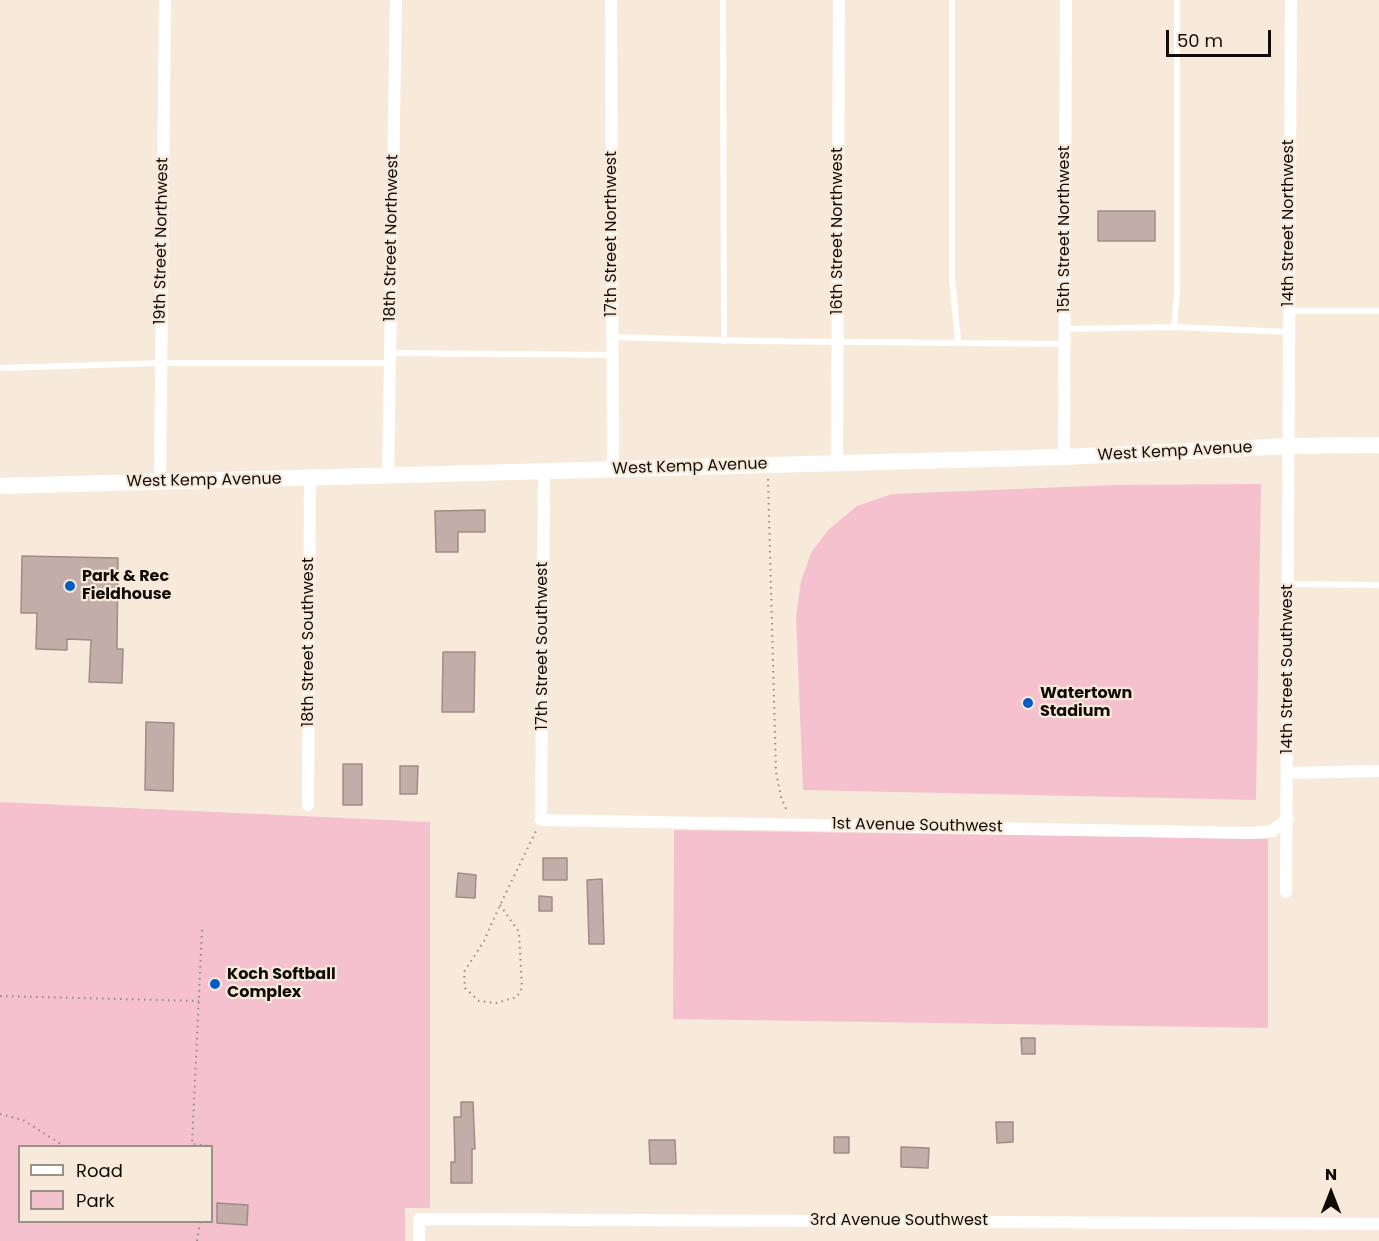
<!DOCTYPE html>
<style>
body{margin:0}
#map{position:relative;width:1379px;height:1241px;overflow:hidden;background:#f8eadb;font-family:Poppins,sans-serif}
canvas{display:block}
.legend{position:absolute;left:18px;top:1145px;width:195px;height:78px;box-sizing:border-box;background:#f8eadb;border:2px solid #9c9186;margin:0;padding:8px 10px;list-style:none;font-size:18px;color:#110c07}
.legend li{display:flex;align-items:center;gap:12px;height:30px}
.legend b{width:30px;border:2px solid #9c9186}
.north{position:absolute;left:1301px;top:1163px;width:60px;height:60px;-webkit-text-stroke:4px #f8eadb;paint-order:stroke;rotate:0deg;font-size:16px;font-weight:700;line-height:24px;text-align:center;color:#110c07}
.north::after{content:'';display:block;margin:auto;width:21px;height:27px;background:#110c07;clip-path:polygon(50% 0,100% 100%,50% 72%,0 100%)}
.scale{position:absolute;left:1166px;top:30px;width:105px;height:27px;box-sizing:border-box;border:3px solid #110c07;border-top:0;padding-left:8px;font-size:18px;line-height:21px;white-space:nowrap;color:#110c07;-webkit-text-stroke:4px #f8eadb;paint-order:stroke}
</style>
<div id="map">
<canvas width="1379" height="1241"></canvas>
<ul class="legend">
<li><b style="height:8px;background:#fff"></b>Road</li>
<li><b style="height:16px;background:#f5c1ce"></b>Park</li>
</ul>
<div class="north">N</div>
<div class="scale">50 m</div>
</div>
<script>
const g = document.querySelector('canvas').getContext('2d');
g.lineJoin = 'round';
function fillPath(path, color) { g.fillStyle = color; g.fill(path, 'evenodd'); }
const shape = rows => new Path2D(rows.map(r => 'M' + r).join(''));
function stroke(path, color, width, dash) { g.strokeStyle = color; g.lineWidth = width; g.lineCap = dash ? 'butt' : 'round'; g.setLineDash(dash || []); g.stroke(path); }
function label(font, color, halo, rows, align = 'center') {
  g.font = font + ' Poppins,sans-serif'; g.lineWidth = 4.5; g.setLineDash([]); g.textBaseline = 'middle'; g.strokeStyle = halo; g.fillStyle = color; for (const [text, x, y, turn = 0] of rows) {
    g.save(); g.translate(x, y); g.rotate((+turn || 0) * Math.PI / 180); g.textAlign = isNaN(turn) ? turn : align; if (halo) g.strokeText(text, 0, 0); g.fillText(text, 0, 0); g.restore();
  }
}
const green = shape([
 [1261,484,1256,800,803,790,796,616,801,581,811,553,828,530,857,506,892,494,1114,485],
 [0,802,430,822,430,1208,405,1208,405,1241,0,1241],
 [20,1146,212,1146,212,1222,20,1222],
 [674,830,1268,839,1268,1028,673,1019]
]);
const building = shape([
 [1098,211,1155,211,1155,241,1098,241,1098,211],
 [485,510,485,532,458,532,458,552,436,552,435,511,485,510],
 [22,556,118,558,117,649,123,649,122,683,89,682,91,640,67,639,67,650,36,649,37,613,21,613,22,556],
 [443,652,475,652,474,712,442,712,443,652],
 [146,722,174,723,173,791,145,790,146,722],
 [343,764,362,764,362,805,343,805,343,764],
 [400,766,418,766,417,794,400,794,400,766],
 [543,858,567,858,567,880,543,880,543,858],
 [458,873,476,875,475,898,456,897,458,873],
 [602,879,604,944,589,944,587,880,602,879],
 [539,896,552,897,552,911,539,911,539,896],
 [1021,1038,1035,1038,1035,1054,1022,1054,1021,1038],
 [461,1102,473,1102,475,1149,472,1149,472,1183,451,1183,451,1162,455,1162,454,1117,461,1117,461,1102],
 [996,1122,1013,1122,1013,1142,997,1143,996,1122],
 [834,1137,849,1137,849,1153,834,1153,834,1137],
 [649,1140,675,1140,676,1164,650,1164,649,1140],
 [901,1147,929,1148,928,1168,901,1167,901,1147],
 [217,1203,248,1205,247,1225,217,1223,217,1203]
]);
const path = shape([
 [768,479,776,772,781,797,787,811],
 [500,905,519,932,522,988,517,997,496,1003,479,1001,465,988,464,972,484,941,500,905,536,831],
 [202,930,192,1144,209,1146],
 [0,996,199,1001],
 [0,1114,23,1120,64,1146],
 [197,1241,200,1222]
]);
const lane = shape([
 [723,0,724,341],
 [952,0,952,278,958,341],
 [1290,311,1379,311],
 [1174,327,1177,292,1177,0],
 [1064,329,1174,327,1289,332],
 [612,337,749,341,1064,344],
 [390,353,612,355],
 [0,368,161,363,389,363],
 [1288,584,1379,585]
]);
const street = shape([
 [611,0,613,469],
 [1064,457,1066,0],
 [837,462,839,0],
 [544,472,541,820,1251,833,1272,831,1288,819],
 [388,476,396,0],
 [160,483,165,0],
 [1289,773,1379,771],
 [308,805,310,479],
 [1286,892,1291,0],
 [419,1241,419,1219,1379,1224]
]);
const secondary = shape([
 [0,486,1064,457,1290,446,1379,445]
]);
const markers = [
 [70,586,6,"#005dc6"],
 [1028,703,6,"#005dc6"],
 [215,984,6,"#005dc6"]
];
const streetNames = [
 ["14th Street Northwest",1289,223,-90],
 ["15th Street Northwest",1065,229,-90],
 ["16th Street Northwest",838,231,-90],
 ["17th Street Northwest",612,234,-90],
 ["18th Street Northwest",392,238,-89],
 ["19th Street Northwest",162,241,-89],
 ["West Kemp Avenue",1175,452,-3],
 ["West Kemp Avenue",690,467,-2],
 ["West Kemp Avenue",204,481,-1],
 ["18th Street Southwest",309,642,-90],
 ["17th Street Southwest",543,646,-90],
 ["14th Street Southwest",1288,669,-90],
 ["1st Avenue Southwest",917,826,1],
 ["3rd Avenue Southwest",899,1221]
];
const poiNames = [
 ["Park & Rec",82,577],
 ["Fieldhouse",82,595],
 ["Watertown",1040,694],
 ["Stadium",1040,712],
 ["Koch Softball",227,975],
 ["Complex",227,993]
];
fillPath(green, '#f5c1ce');
fillPath(building, '#c2ada8');
stroke(building, '#a08c87', 1.5);
stroke(path, '#948a7f', 2, [1.5, 4.5]);
stroke(lane, '#fff', 6);
stroke(street, '#fff', 12);
stroke(secondary, '#fff', 16);
for (const [x, y, r, color] of markers) { const dot = new Path2D(); dot.arc(x, y, r, 0, 2 * Math.PI); g.fillStyle = color; g.fill(dot); stroke(dot, '#f8eadb', 2); }
label('16px', '#110c07', '#f8eadb', streetNames);
label('bold 16px', '#110c07', '#f8eadb', poiNames, 'left');
</script>
